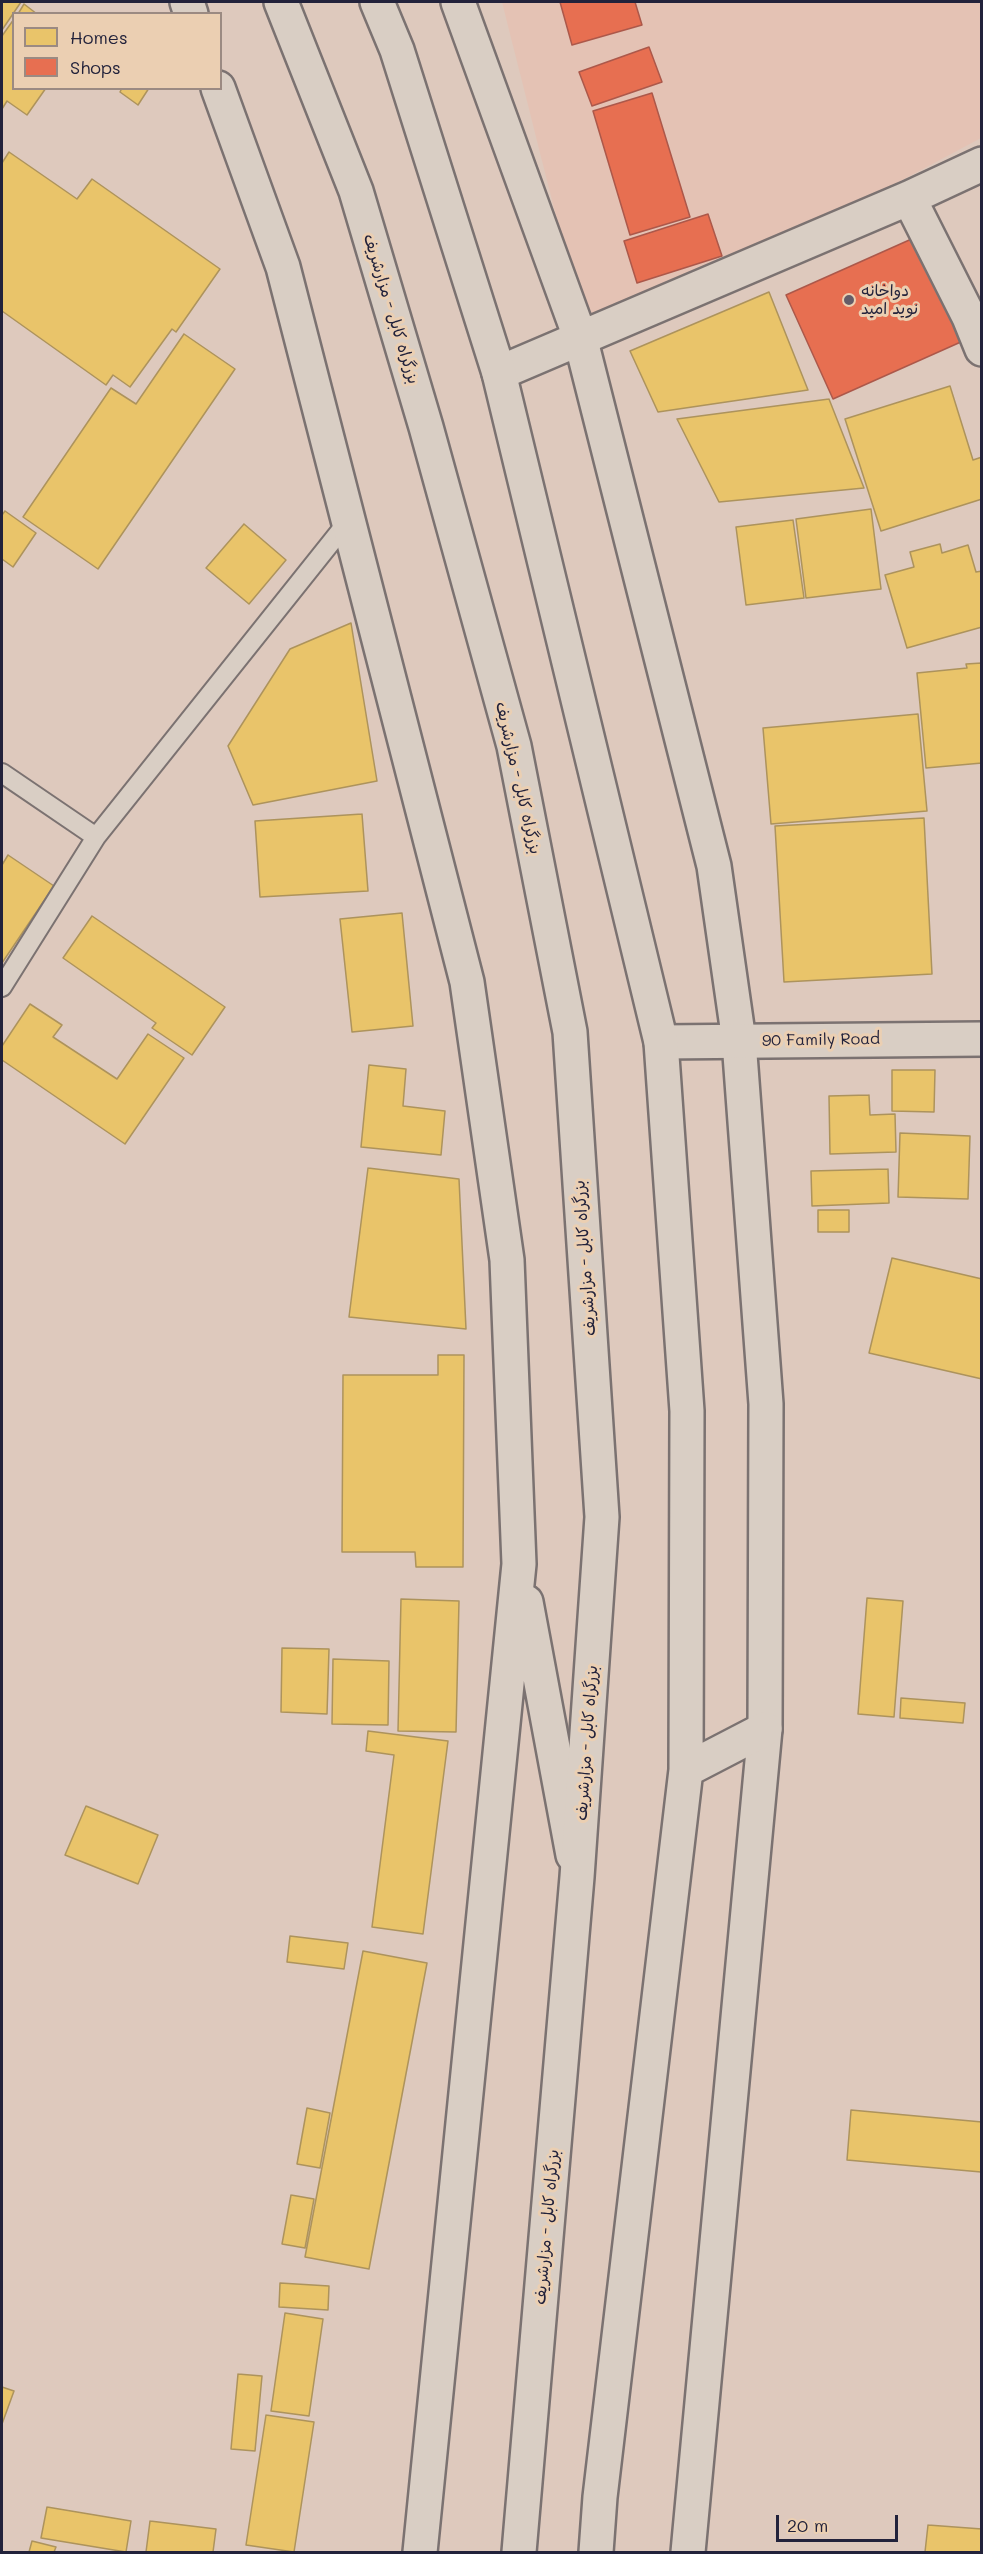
<!DOCTYPE html>
<meta charset="utf-8">
<style>
body{margin:0}
#map{position:relative;width:983px;height:2554px;overflow:hidden;background:#dec9bd;font-family:Mali,sans-serif}
canvas{display:block}
.frame{position:absolute;inset:0;border:3px solid #22223b;pointer-events:none}
.legend{position:absolute;left:12px;top:12px;width:210px;height:78px;box-sizing:border-box;background:#ebcfb2;border:2px solid #9b8a82;margin:0;padding:8px 10px;list-style:none;font-size:18px;color:#22223b}
.legend li{display:flex;align-items:center;gap:12px;height:30px}
.legend b{width:30px;border:2px solid #9b8a82}
.scale{position:absolute;left:776px;top:2515px;width:122px;height:27px;box-sizing:border-box;border:3px solid #22223b;border-top:0;padding-left:8px;font-size:18px;line-height:21px;white-space:nowrap;color:#22223b;-webkit-text-stroke:4px #ebcfb2;paint-order:stroke}
</style>
<div id="map">
<canvas width="983" height="2554"></canvas>
<div class="frame"></div>
<ul class="legend">
<li><b style="height:16px;background:#e9c46a"></b>Homes</li>
<li><b style="height:16px;background:#e76f51"></b>Shops</li>
</ul>
<div class="scale">20 m</div>
</div>
<script>
const g = document.querySelector('canvas').getContext('2d');
g.lineJoin = 'round';
function fillPath(path, color) { g.fillStyle = color; g.fill(path, 'evenodd'); }
const shape = rows => new Path2D(rows.map(r => 'M' + r).join(''));
function stroke(path, color, width, dash) { g.strokeStyle = color; g.lineWidth = width; g.lineCap = dash ? 'butt' : 'round'; g.setLineDash(dash || []); g.stroke(path); }
function label(font, color, halo, rows, align = 'center') {
  g.font = font + ' Mali,"Playpen Sans Arabic",sans-serif'; g.lineWidth = 6; g.setLineDash([]); g.textBaseline = 'middle'; g.strokeStyle = halo; g.fillStyle = color; for (const [text, x, y, turn = 0] of rows) {
    g.save(); g.translate(x, y); g.rotate((+turn || 0) * Math.PI / 180); g.textAlign = isNaN(turn) ? turn : align; if (halo) g.strokeText(text, 0, 0); g.fillText(text, 0, 0); g.restore();
  }
}
const built = shape([
 [502,2,981,2,981,138,589,347]
]);
const homes = shape([
 [2,2,21,2,2,30,2,2],
 [24,4,37,14,18,14,24,4],
 [14,19,14,88,46,88,27,115,7,101,2,109,2,36,14,19],
 [122,88,149,88,138,105,120,92,122,88],
 [9,152,77,199,92,179,220,269,176,332,172,329,130,387,113,375,106,385,2,311,2,163,9,152],
 [769,292,808,390,658,412,630,351,769,292],
 [184,334,235,369,98,569,23,517,111,388,136,404,184,334],
 [950,386,973,460,982,457,982,499,881,531,845,419,950,386],
 [829,399,864,488,719,502,677,419,829,399],
 [871,509,881,589,806,598,796,519,871,509],
 [5,511,36,533,13,567,2,559,2,515,5,511],
 [793,520,804,598,746,605,736,527,793,520],
 [244,524,286,560,249,604,206,568,244,524],
 [940,544,942,553,968,545,976,572,982,571,982,627,907,648,885,575,914,567,910,552,940,544],
 [351,623,377,781,253,805,228,746,290,649,351,623],
 [982,663,982,763,926,768,917,673,967,668,966,664,982,663],
 [918,714,927,811,771,824,763,728,918,714],
 [362,814,368,891,260,897,255,821,362,814],
 [924,818,932,974,784,982,775,826,924,818],
 [8,855,54,886,2,963,2,865,8,855],
 [402,913,413,1026,352,1032,340,919,402,913],
 [92,916,225,1007,192,1055,152,1028,156,1023,63,958,92,916],
 [30,1004,62,1025,53,1037,117,1079,148,1034,184,1058,125,1144,2,1060,2,1046,30,1004],
 [369,1065,406,1069,403,1106,445,1111,441,1155,361,1147,369,1065],
 [892,1070,935,1070,934,1112,892,1111,892,1070],
 [869,1095,870,1115,895,1114,896,1152,830,1154,829,1096,869,1095],
 [900,1133,970,1136,968,1199,898,1197,900,1133],
 [368,1168,459,1179,466,1329,349,1317,368,1168],
 [888,1169,889,1203,812,1206,811,1171,888,1169],
 [818,1210,849,1210,849,1232,818,1232,818,1210],
 [892,1258,982,1279,982,1379,869,1353,892,1258],
 [438,1355,464,1355,463,1567,416,1567,415,1552,342,1552,343,1375,438,1375,438,1355],
 [867,1598,903,1601,894,1717,858,1714,867,1598],
 [401,1599,459,1601,456,1732,398,1731,401,1599],
 [282,1648,329,1649,327,1714,281,1712,282,1648],
 [333,1659,389,1661,388,1725,332,1724,333,1659],
 [901,1698,965,1703,963,1723,900,1718,901,1698],
 [368,1731,448,1741,423,1934,372,1927,394,1755,366,1751,368,1731],
 [86,1806,158,1835,138,1884,65,1855,86,1806],
 [290,1936,348,1943,344,1969,287,1962,290,1936],
 [363,1951,427,1963,369,2269,305,2257,363,1951],
 [307,2108,330,2113,320,2168,297,2164,307,2108],
 [851,2110,982,2122,981,2172,847,2160,851,2110],
 [291,2195,314,2199,305,2248,282,2244,291,2195],
 [280,2283,329,2286,328,2310,279,2307,280,2283],
 [285,2313,323,2319,309,2416,271,2411,285,2313],
 [238,2374,262,2376,255,2451,231,2449,238,2374],
 [2,2387,14,2391,2,2424,2,2387],
 [266,2415,314,2422,294,2552,246,2545,266,2415],
 [47,2507,131,2521,126,2552,41,2538,47,2507],
 [150,2521,216,2529,213,2552,146,2552,150,2521],
 [928,2525,982,2529,982,2552,925,2552,928,2525],
 [32,2541,56,2547,54,2552,29,2552,32,2541]
]);
const shops = shape([
 [560,2,635,2,642,25,572,45,560,2],
 [649,47,662,82,592,106,579,72,649,47],
 [652,93,690,217,630,235,593,111,652,93],
 [708,214,722,256,637,283,624,241,708,214],
 [925,233,972,337,833,399,786,295,925,233]
]);
const lane = shape([
 [2,773,96,837],
 [2,987,96,837,349,520]
]);
const street = shape([
 [187,2,191,14],
 [458,2,580,337,714,866,739,1041,766,1404,765,1729,688,2552],
 [218,88,283,267,467,982,507,1260,519,1564,420,2552],
 [909,198,969,317,982,349],
 [499,373,909,198,982,164],
 [526,1602,573,1855]
]);
const secondary = shape([
 [661,1042,982,1039]
]);
const highway = shape([
 [281,2,356,191,426,427,514,746,570,1032,602,1517,577,1877,519,2552],
 [377,2,397,50,499,373,661,1042,687,1411,686,1770,600,2497,596,2552],
 [686,1770,765,1729]
]);
const markers = [
 [849,300,6,"#645c68"]
];
const poiNames = [
 ["دواخانه",861,291],
 ["نوید امید",861,309]
];
const streetNames = [
 ["بزرگراه کابل - مزارشریف",391,309,73],
 ["بزرگراه کابل - مزارشریف",518,778,77],
 ["90 Family Road",821,1040,-1],
 ["بزرگراه کابل - مزارشریف",585,1258,-94],
 ["بزرگراه کابل - مزارشریف",587,1743,-86],
 ["بزرگراه کابل - مزارشریف",547,2227,-85]
];
fillPath(built, '#e4c2b4');
fillPath(homes, '#e9c46a');
stroke(homes, '#ad935c', 1.5);
fillPath(shops, '#e76f51');
stroke(shops, '#ac584a', 1.5);
stroke(lane, '#7b7271', 22);
stroke(street, '#7b7271', 38);
stroke(secondary, '#7b7271', 38);
stroke(highway, '#7b7271', 38);
stroke(lane, '#d9cec4', 18);
stroke(street, '#d9cec4', 33);
stroke(secondary, '#d9cec4', 33);
stroke(highway, '#d9cec4', 33);
for (const [x, y, r, color] of markers) { const dot = new Path2D(); dot.arc(x, y, r, 0, 2 * Math.PI); g.fillStyle = color; g.fill(dot); stroke(dot, '#ebcfb2', 2); }
label('16px', '#22223b', '#ebcfb2', poiNames, 'left');
label('16px', '#22223b', '#ebcfb2', streetNames);
</script>
